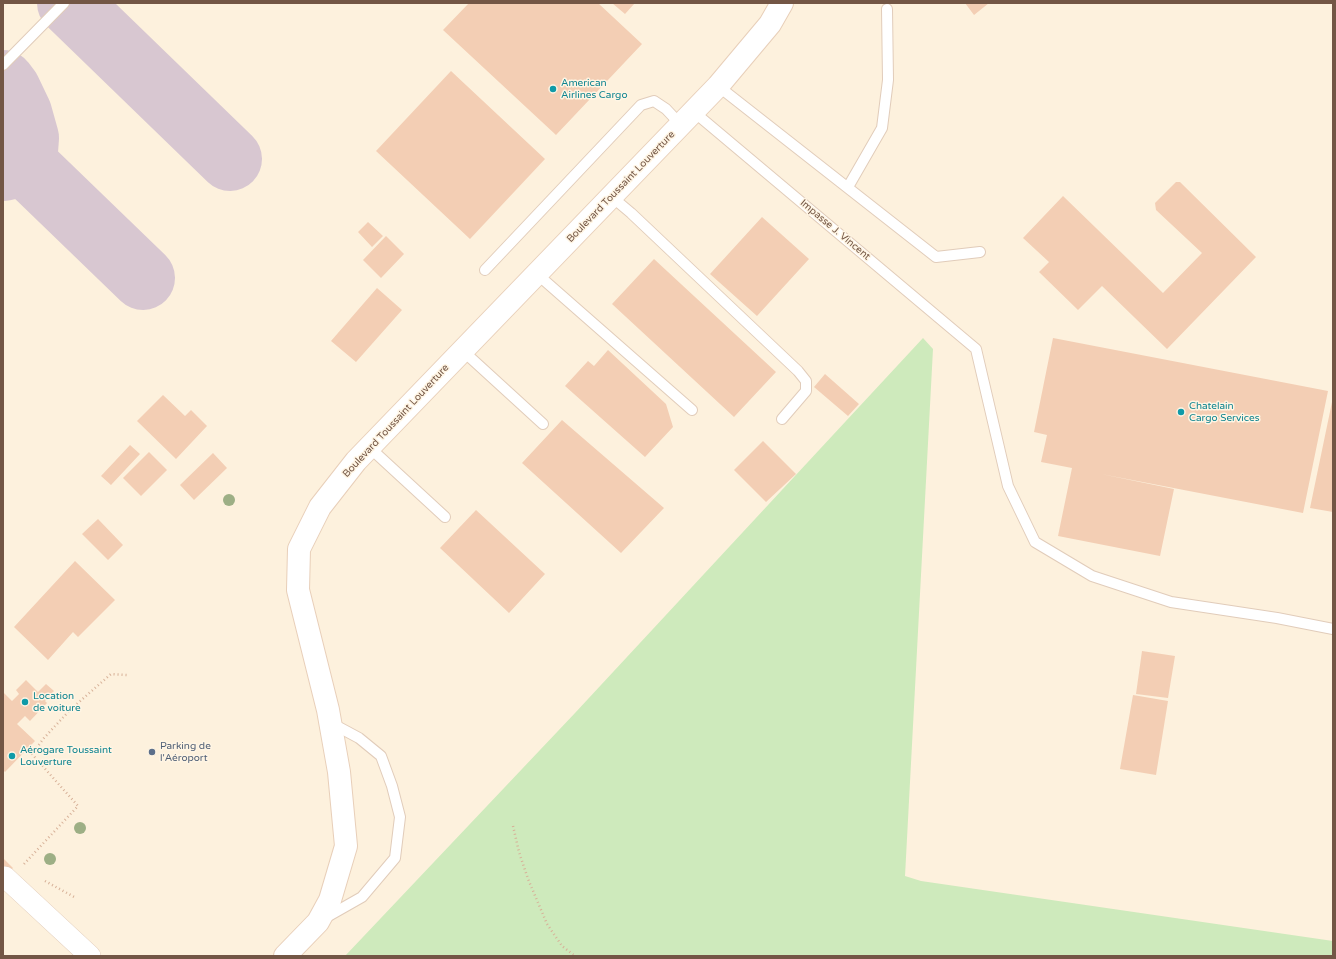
<!DOCTYPE html>
<meta charset="utf-8">
<style>
body{margin:0}
#map{position:relative;width:1336px;height:959px;overflow:hidden;background:#fdf1dd;font-family:"Varela Round",sans-serif}
canvas{display:block}
.frame{position:absolute;inset:0;border:4px solid #735645;pointer-events:none}
</style>
<div id="map">
<canvas width="1336" height="959"></canvas>
<div class="frame"></div>
</div>
<script>
const g = document.querySelector('canvas').getContext('2d');
g.lineJoin = 'round';
function fillPath(path, color) { g.fillStyle = color; g.fill(path, 'evenodd'); }
const shape = rows => new Path2D(rows.map(r => 'M' + r).join(''));
function stroke(path, color, width, dash) { g.strokeStyle = color; g.lineWidth = width; g.lineCap = dash ? 'butt' : 'round'; g.setLineDash(dash || []); g.stroke(path); }
function label(font, color, halo, rows, align = 'center') {
  g.font = font + ' "Varela Round",sans-serif'; g.lineWidth = 3; g.setLineDash([]); g.textBaseline = 'middle'; g.strokeStyle = halo; g.fillStyle = color; for (const [text, x, y, turn = 0] of rows) {
    g.save(); g.translate(x, y); g.rotate((+turn || 0) * Math.PI / 180); g.textAlign = isNaN(turn) ? turn : align; if (halo) g.strokeText(text, 0, 0); g.fillText(text, 0, 0); g.restore();
  }
}
const green = shape([
 [923,338,933,349,905,876,921,881,1333,941,1333,956,345,956,575,713]
]);
const taxiway = shape([
 [69,3,230,159],
 [3,82,9,90,20,113,27,138,25,164],
 [3,169,25,164,143,278]
]);
const building = shape([
 [469,3,598,3,642,44,556,135,443,30],
 [612,3,635,3,625,14],
 [965,3,989,3,974,15],
 [451,71,545,159,470,239,376,151],
 [1176,182,1180,182,1256,257,1167,349,1102,286,1078,310,1039,272,1049,262,1023,238,1063,196,1163,293,1202,253,1156,210,1155,203],
 [762,217,809,259,757,316,710,274],
 [368,222,383,236,372,247,358,232],
 [386,236,404,254,381,278,363,260],
 [654,259,776,372,734,417,612,304],
 [377,288,402,310,356,362,331,341],
 [1053,338,1328,391,1303,513,1101,474,1174,489,1160,556,1058,536,1072,468,1041,462,1047,435,1034,432],
 [608,350,666,404,673,427,645,457,565,386,588,361,594,366],
 [825,374,859,404,848,416,814,387],
 [163,395,185,416,191,410,207,426,176,459,137,421],
 [1332,402,1333,402,1333,512,1310,508],
 [562,420,664,508,621,553,522,463],
 [763,441,796,474,766,502,734,470],
 [130,445,140,454,111,485,101,476],
 [149,452,167,470,141,496,123,478],
 [213,453,227,468,194,500,180,485],
 [476,510,545,574,509,613,440,548],
 [98,519,123,545,108,560,82,534],
 [75,561,115,600,78,637,73,632,48,660,14,627],
 [1142,651,1175,656,1168,698,1136,694],
 [26,680,38,692,46,684,54,691,45,701,47,703,30,721,25,716,17,724,35,741,5,772,3,770,3,692,12,701,19,694,16,690],
 [1133,695,1168,701,1156,775,1120,769],
 [3,858,13,868,3,878]
]);
const path = shape([
 [513,826,519,852,528,879,547,924,562,946,575,956],
 [24,864,78,806,32,754,44,738,70,710,111,674,127,675],
 [45,881,76,898]
]);
const lane = shape([
 [3,65,64,3],
 [718,86,936,257,980,252],
 [694,112,976,349,1008,486,1035,542,1092,576,1171,602,1277,618,1333,629],
 [848,187,882,128,888,80,887,9],
 [612,197,631,213,798,371,806,381,806,391,782,419],
 [485,270,641,105,654,101,666,109,681,125],
 [537,274,692,410],
 [462,350,543,424],
 [369,447,445,517],
 [325,918,362,897,395,858,400,817,392,786,381,756,359,738,331,723]
]);
const street = shape([
 [5,877,90,956]
]);
const secondary = shape([
 [285,956,318,922,330,900,346,846,339,772,328,710,298,590,299,549,320,507,356,461,718,86,770,24,782,3]
]);
const trees = [
 [229,500],
 [80,828],
 [50,859]
];
const markers = [
 [553,89,4,"#0f9aa8"],
 [1181,412,4,"#0f9aa8"],
 [25,702,4,"#0f9aa8"],
 [152,752,4,"#5c6f8a"],
 [12,756,4,"#0f9aa8"]
];
const cultureNames = [
 ["American",561,83],
 ["Airlines Cargo",561,95],
 ["Chatelain",1189,406],
 ["Cargo Services",1189,418],
 ["Location",33,696],
 ["de voiture",33,708],
 ["Aérogare Toussaint",20,750],
 ["Louverture",20,762]
];
const streetNames = [
 ["Boulevard Toussaint Louverture",621,187,-46],
 ["Impasse J. Vincent",835,230,40],
 ["Boulevard Toussaint Louverture",396,421,-47]
];
const serviceNames = [
 ["Parking de",160,746],
 ["l'Aéroport",160,758]
];
fillPath(green, '#ceeabc');
stroke(taxiway, '#d8c7d1', 64);
fillPath(building, '#f3ceb4');
stroke(lane, '#e1ccba', 12);
stroke(street, '#e1ccba', 22);
stroke(secondary, '#e8cfb9', 24);
stroke(path, '#d7b198', 2.5, [1, 3]);
stroke(lane, '#fff', 10);
stroke(street, '#fff', 21);
stroke(secondary, '#fff', 22);
g.fillStyle = '#9daf85';
for (const [x, y] of trees) { g.beginPath(); g.arc(x, y, 6, 0, 2 * Math.PI); g.fill(); }
for (const [x, y, r, color] of markers) { const dot = new Path2D(); dot.arc(x, y, r, 0, 2 * Math.PI); g.fillStyle = color; g.fill(dot); stroke(dot, '#fff5e4', 1.5); }
label('10px', '#0d838f', '#fff5e4', cultureNames, 'left');
label('10px', '#735645', '#fff5e4', streetNames);
label('10px', '#4e5e75', '#fff5e4', serviceNames, 'left');
</script>
